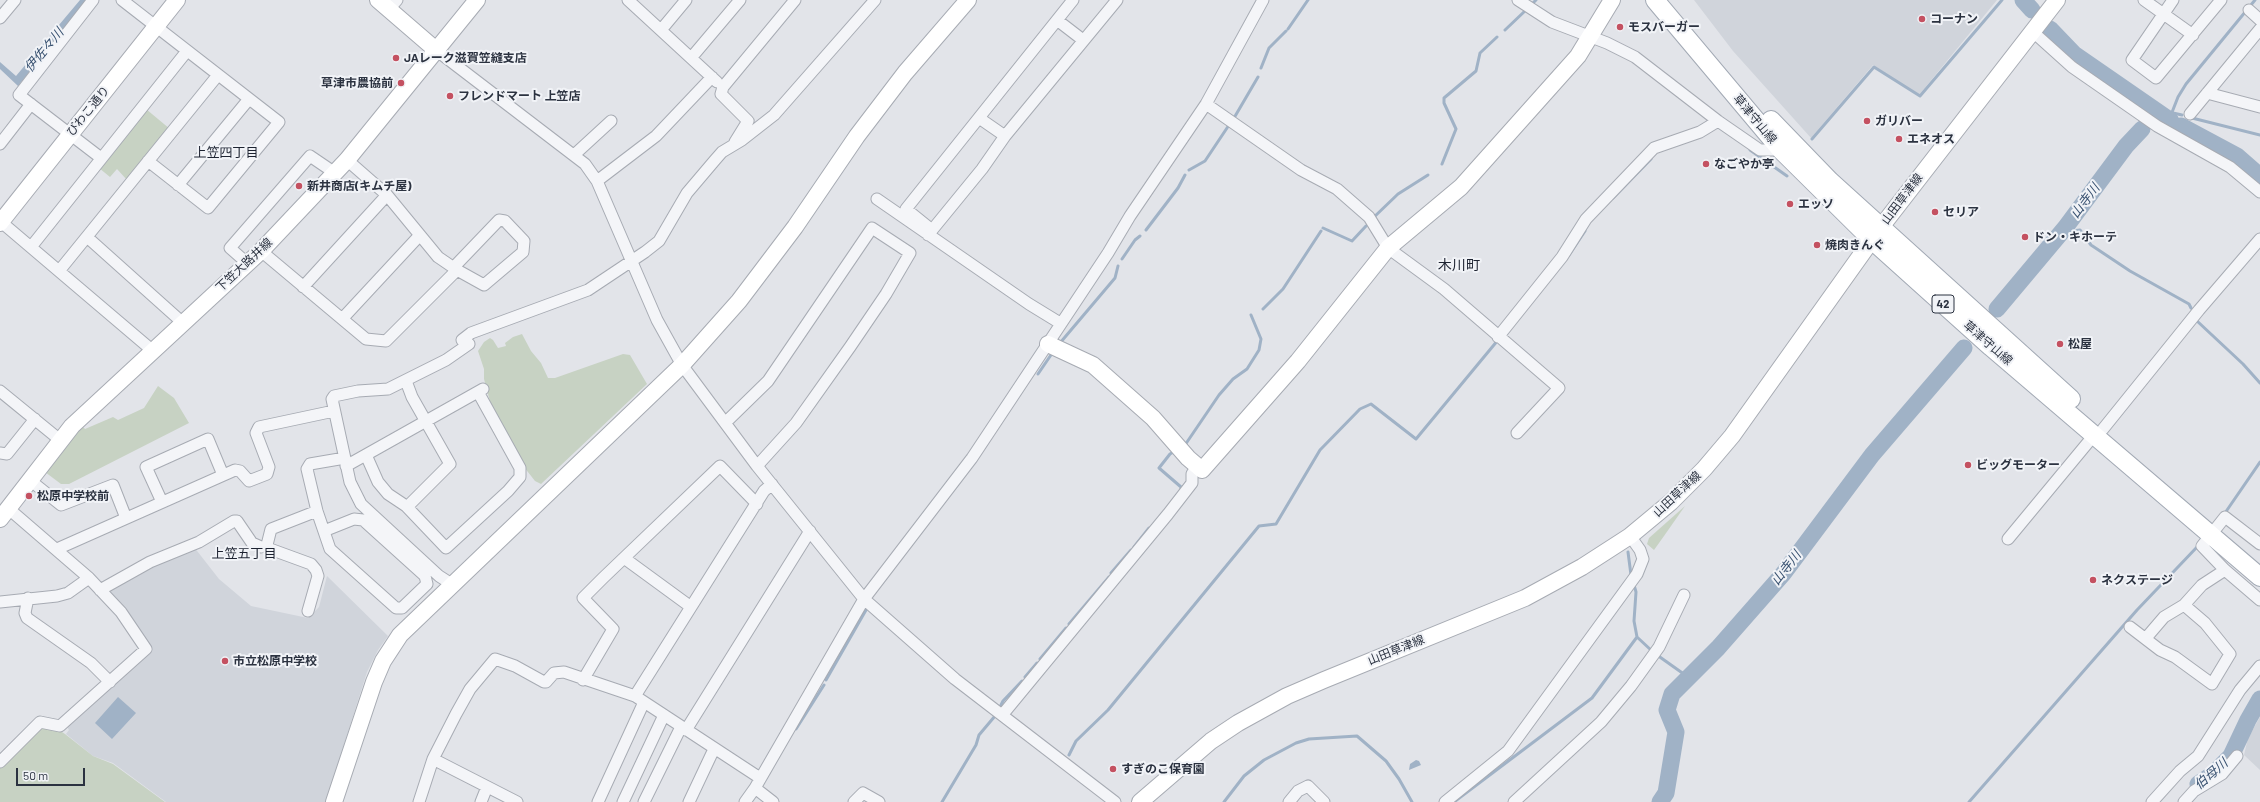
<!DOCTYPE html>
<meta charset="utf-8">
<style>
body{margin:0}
#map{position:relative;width:2260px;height:802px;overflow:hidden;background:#e2e4e9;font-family:Barlow,sans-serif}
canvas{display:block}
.scale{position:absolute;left:16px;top:768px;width:69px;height:18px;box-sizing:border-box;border:2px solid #2b3240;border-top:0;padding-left:5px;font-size:12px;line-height:14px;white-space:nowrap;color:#2b3240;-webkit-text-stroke:3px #f1f3f7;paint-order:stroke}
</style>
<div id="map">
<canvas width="2260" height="802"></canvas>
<div class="scale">50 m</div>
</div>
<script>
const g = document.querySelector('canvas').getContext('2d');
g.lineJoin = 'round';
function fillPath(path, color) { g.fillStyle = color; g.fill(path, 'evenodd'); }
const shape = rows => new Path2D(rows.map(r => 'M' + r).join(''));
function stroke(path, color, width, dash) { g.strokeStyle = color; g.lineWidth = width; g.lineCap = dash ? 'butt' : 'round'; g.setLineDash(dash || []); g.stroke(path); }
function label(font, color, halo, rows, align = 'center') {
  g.font = font + ' Barlow,"Noto Sans JP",sans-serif'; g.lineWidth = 4; g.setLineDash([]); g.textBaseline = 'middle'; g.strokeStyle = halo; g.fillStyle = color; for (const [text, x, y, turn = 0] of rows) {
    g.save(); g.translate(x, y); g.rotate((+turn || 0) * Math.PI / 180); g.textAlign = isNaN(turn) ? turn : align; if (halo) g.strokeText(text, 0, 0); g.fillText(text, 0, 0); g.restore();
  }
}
const built = shape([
 [1694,0,1997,0,1919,95,1873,65,1811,138,1733,51],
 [194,547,219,579,251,606,308,618,319,607,327,576,388,636,378,650,367,672,326,802,166,802,113,763,93,756,66,734,69,730,67,727,152,651,111,596,110,588,117,582],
 [2260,717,2260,770,2244,755,2248,738]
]);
const green = shape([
 [146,109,170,129,127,180,117,169,110,177,99,168],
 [522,334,531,351,541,363,548,378,555,378,623,354,630,355,647,384,541,484,535,481,524,467,492,409,484,379,484,369,478,351,484,342,490,338,493,340,498,348,506,346,505,343,513,337],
 [158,386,174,398,189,423,69,484,61,484,45,472,81,425,85,429,113,417,118,420,144,408],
 [1685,506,1664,536,1654,550,1647,544,1649,538],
 [42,725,56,728,65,734,93,756,113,764,165,802,0,802,0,767]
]);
const water = shape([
 [80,0,88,0,18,86,0,69,0,62,16,76],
 [118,697,136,713,112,739,95,723],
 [1416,760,1419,761,1421,765,1409,770,1410,764]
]);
const stream = shape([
 [1532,4,1536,0],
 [1288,29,1308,0],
 [1505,30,1526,10],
 [1261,68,1269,48,1286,31],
 [2173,113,2182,115],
 [1234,118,1258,77],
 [2192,118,2260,135],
 [2169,120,2178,97,2186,84,2255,0],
 [1812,139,1874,67,1920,96,2002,0],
 [1750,150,1787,176],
 [1442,164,1456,129,1444,103,1444,98,1476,71,1480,53,1497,37],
 [1189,170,1205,161,1229,125],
 [1613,198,1651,159],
 [1373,218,1398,194,1428,175],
 [1323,228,1352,241,1366,226],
 [2065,228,2072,231,2080,230,2091,245,2130,271,2189,304,2191,308],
 [1146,230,1178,188,1185,175],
 [1569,255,1585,231],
 [1122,259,1135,240,1140,236],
 [1263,309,1283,289,1321,231],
 [2197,321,2243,364,2260,383],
 [1060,343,1115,278,1118,266],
 [1038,374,1053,352],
 [1185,445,1219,395,1233,379,1247,369,1259,350,1261,339,1251,315],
 [1175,451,1170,454,1159,468,1181,487,1181,490],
 [2225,513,2260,462],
 [1134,547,1149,528],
 [1628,552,1631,575],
 [1111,573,1131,550],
 [1634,585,1636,592,1634,621,1637,637],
 [1069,624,1109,577],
 [1657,655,1688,677],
 [1040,659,1066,628],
 [1025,677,1037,663],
 [826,680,866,610],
 [1001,705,1003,701,1022,681],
 [796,729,824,685],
 [1069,755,1076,741,1108,710,1259,526,1276,524,1320,450,1360,409,1371,404,1416,439,1498,340],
 [942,802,976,745,979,735,995,716],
 [1224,802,1244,776,1264,760,1296,743,1309,739,1357,736,1386,761,1399,779,1412,802],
 [1454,802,1592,698,1637,637,1652,651],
 [1969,802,2137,610,2198,546]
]);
const river = shape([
 [2023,0,2032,10],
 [2050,29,2074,54,2171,121],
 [2181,126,2237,156,2260,176],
 [1997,309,2065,228,2126,146,2142,129],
 [2198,784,2213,774,2231,756,2248,720,2260,699],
 [1660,802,1666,793,1676,732,1667,710,1672,694,1718,648,1783,574,1872,455,1964,348]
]);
const street = shape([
 [93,0,19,95,101,158],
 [122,0,279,122,208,208,148,161],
 [628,0,717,82],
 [1518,0,1552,22,1607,43,1635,57,1718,121,1760,150,1781,150],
 [2144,0,2193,35],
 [2173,0,2132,60,2156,78,2221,0],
 [389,9,397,0],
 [2249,10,2260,20],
 [0,18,15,0],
 [1057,20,1083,40],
 [661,30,686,0],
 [2032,31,2072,67,2157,126,2230,167,2260,192],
 [436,50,585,164,597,181,657,320,682,365,757,466,864,599,955,679,1115,802],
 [691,58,740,0],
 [2207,93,2260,107],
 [1206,104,1301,170,1337,189,1369,217,1388,248,1444,289,1559,388,1517,433],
 [2190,114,2260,29],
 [979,118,1005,136],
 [735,142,748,121,721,94,723,87,795,0],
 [0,144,31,104],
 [574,155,611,121],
 [597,181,656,136,712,77],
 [178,185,249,99],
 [877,199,1029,304,1060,323],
 [0,221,153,351],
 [932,230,906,209,1073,0],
 [928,235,982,169,1005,136,1117,0],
 [87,237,183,323],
 [31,247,187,51],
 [261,251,366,339,386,341,457,270,438,257,387,195,347,160],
 [247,263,230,248,310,156,335,173],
 [453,268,499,220,505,221,524,241,523,252,484,285,457,270],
 [59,271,218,75],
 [303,287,387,195],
 [342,319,420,235],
 [1498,337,1562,257,1586,219,1654,148,1700,132,1718,121],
 [462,340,471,333,588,290,645,252,659,241,687,193,715,160,722,152,742,140,774,115,875,0],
 [406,381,412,397,450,464,407,507],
 [0,391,60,440],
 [726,422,768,381,872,228,910,253,886,294,850,347,796,423,757,466],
 [2103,429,2199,310,2260,239],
 [0,453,7,454,35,419],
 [366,455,378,482,388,494,406,506,446,548,508,491,520,477,520,468,478,392],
 [346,466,483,389],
 [31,481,61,505,113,485,126,518],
 [162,502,146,467,208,439,223,475],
 [324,531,354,519,363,520,425,576,427,584,402,608,396,608,330,549,317,511,307,469,310,464,345,458],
 [2008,539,2095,434],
 [2260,544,2225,517,2202,546,2225,570,2260,600],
 [57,549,235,470,240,471,249,481,267,474,269,467,256,433,259,427,334,411],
 [624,558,691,607],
 [453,585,439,576,361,504,350,482,332,399,334,396,358,391,388,389,446,360,469,344],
 [100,590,150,562,199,542,234,521,237,521,252,543,261,547],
 [28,598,25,613,27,618,91,663,110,682],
 [0,602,57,596,68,593,89,578],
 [308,611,318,576,316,570,311,564,270,549,267,545,271,529,317,511],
 [2130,627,2160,650,2175,657,2212,684,2230,654,2205,623,2184,605],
 [2146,638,2164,617,2184,605,2202,585,2225,570],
 [583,680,613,629,583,598,603,578,720,466,757,504],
 [635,696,764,491,772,484],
 [1003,714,1168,514,1192,483,1192,474,1197,466],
 [686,730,810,531],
 [433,759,517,802],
 [0,762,40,722,60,726,146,649,121,612,89,578,9,509],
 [755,788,773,802],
 [419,802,433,759,456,714,470,689,495,659,515,666,544,682,546,682,554,673,564,672,635,696,760,778],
 [481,802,487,787],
 [598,802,644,702],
 [623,802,664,715],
 [644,802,681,727],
 [689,802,714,749],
 [745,802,755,788,864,599,972,458,1108,253,1130,216,1206,104,1263,0],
 [854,802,863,793,879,802],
 [1289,802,1298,791,1308,786,1324,802],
 [1445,802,1508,751,1637,574,1643,559,1640,550,1630,536],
 [1514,802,1601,722,1631,686,1659,647,1684,595],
 [2152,802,2180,771,2198,756,2240,690,2260,666],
 [2184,802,2194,791,2222,774,2237,756]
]);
const secondary = shape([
 [378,0,436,50],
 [0,223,177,0],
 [1048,344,1093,365,1153,418,1188,458,1202,470,1298,361,1388,248,1461,187,1578,56,1612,0],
 [0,519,72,426,261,251,347,160,477,0],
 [334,802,374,682,383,661,400,635,682,365,739,301,795,227,857,136,905,73,968,0],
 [1140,802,1211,741,1238,723,1287,696,1324,680,1525,598,1582,567,1630,536,1671,502,1704,469,1732,436,1881,227,2057,0]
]);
const primary = shape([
 [1655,0,1781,150,1872,240,1991,347,2260,577],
 [1771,120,1830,181,2071,399]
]);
const markers = [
 [1922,19,4,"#c45161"],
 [1620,27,4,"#c45161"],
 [396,58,4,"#c45161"],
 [401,83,4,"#c45161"],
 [450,96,4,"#c45161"],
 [1867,121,4,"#c45161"],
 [1899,139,4,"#c45161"],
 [1706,164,4,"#c45161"],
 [299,186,4,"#c45161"],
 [1790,204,4,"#c45161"],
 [1935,212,4,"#c45161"],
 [2025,237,4,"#c45161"],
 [1817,245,4,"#c45161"],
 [2060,344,4,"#c45161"],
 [1968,465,4,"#c45161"],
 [29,496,4,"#c45161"],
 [2093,580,4,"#c45161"],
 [225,661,4,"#c45161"],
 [1113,769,4,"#c45161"]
];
const shields = [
 [1943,304,22]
];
const shieldNames = [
 ["42",1943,304]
];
const poiNames = [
 ["コーナン",1930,19],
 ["モスバーガー",1628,27],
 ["JAレーク滋賀笠縫支店",404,58],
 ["草津市農協前",393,83,"right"],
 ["フレンドマート 上笠店",458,96],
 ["ガリバー",1875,121],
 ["エネオス",1907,139],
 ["なごやか亭",1714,164],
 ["新井商店(キムチ屋)",307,186],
 ["エッソ",1798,204],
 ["セリア",1943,212],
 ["ドン・キホーテ",2033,237],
 ["焼肉きんぐ",1825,245],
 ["松屋",2068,344],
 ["ビッグモーター",1976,465],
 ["松原中学校前",37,496],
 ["ネクステージ",2101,580],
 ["市立松原中学校",233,661],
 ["すぎのこ保育園",1121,769]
];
const streetNames = [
 ["びわこ通り",88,111,-51],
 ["草津守山線",1755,119,50],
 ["山田草津線",1902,199,-53],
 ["下笠大路井線",244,265,-43],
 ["草津守山線",1988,343,41],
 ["山田草津線",1677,494,-43],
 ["山田草津線",1396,650,-22]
];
const waterNames = [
 ["伊佐々川",44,50,-50],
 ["山寺川",2085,201,-53],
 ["山寺川",1786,568,-52],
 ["伯母川",2211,774,-41]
];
const neighbourhoodNames = [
 ["上笠四丁目",226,153],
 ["上笠五丁目",244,554]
];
const quarterNames = [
 ["木川町",1459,265]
];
fillPath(built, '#d0d4db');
fillPath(green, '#c7d2c3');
fillPath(water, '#a0b2c6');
stroke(stream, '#a0b2c6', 3);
stroke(river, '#a0b2c6', 17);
stroke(street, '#a7abb3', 13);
stroke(secondary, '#a7abb3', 18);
stroke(primary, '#a2a9b4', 20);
stroke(street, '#f4f5f8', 11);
stroke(secondary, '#fff', 16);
stroke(primary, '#fff', 18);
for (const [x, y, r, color] of markers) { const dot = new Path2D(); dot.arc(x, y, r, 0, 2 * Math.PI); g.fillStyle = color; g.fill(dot); stroke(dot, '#f1f3f7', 1.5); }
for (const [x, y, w] of shields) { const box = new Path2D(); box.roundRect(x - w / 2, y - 9, w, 18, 3); g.fillStyle = '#f1f3f7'; g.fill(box); stroke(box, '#2b3240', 1); }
label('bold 11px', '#2b3240', null, shieldNames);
label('bold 12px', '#2b3240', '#f1f3f7', poiNames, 'left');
label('12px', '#2b3240', '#f1f3f7', streetNames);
label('italic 13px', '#385170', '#f1f3f7', waterNames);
label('13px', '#1d2331', '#f1f3f7', neighbourhoodNames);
label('14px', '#1d2331', '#f1f3f7', quarterNames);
</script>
